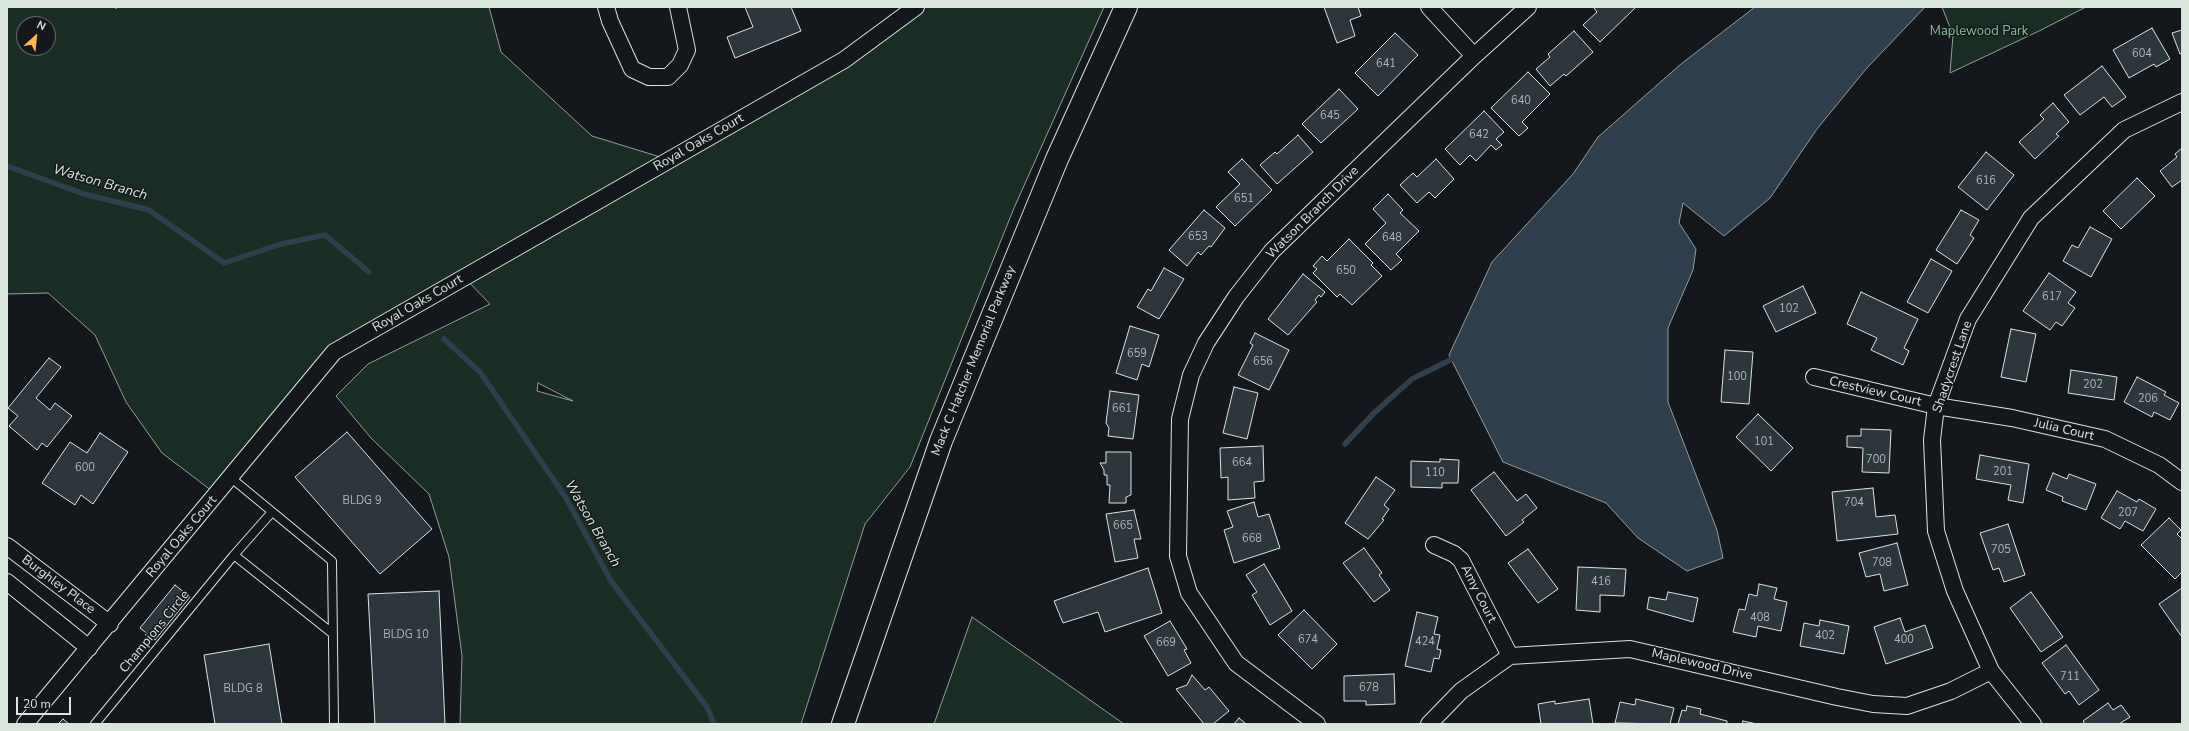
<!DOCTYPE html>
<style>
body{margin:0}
#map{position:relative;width:2189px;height:731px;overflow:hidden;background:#14181c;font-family:"Nunito Sans",sans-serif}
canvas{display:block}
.frame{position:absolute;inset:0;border:8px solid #d8e6dc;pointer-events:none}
.north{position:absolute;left:16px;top:16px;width:40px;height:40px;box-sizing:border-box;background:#14181c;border:1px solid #626a69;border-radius:50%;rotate:27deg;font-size:11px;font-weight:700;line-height:16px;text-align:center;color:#d8e6dc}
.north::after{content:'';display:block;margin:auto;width:14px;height:18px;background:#ffb74d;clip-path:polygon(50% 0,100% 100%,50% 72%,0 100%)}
.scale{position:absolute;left:16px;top:697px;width:55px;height:18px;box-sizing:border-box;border:2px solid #d8e6dc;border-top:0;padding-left:5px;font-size:12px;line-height:14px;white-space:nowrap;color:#d8e6dc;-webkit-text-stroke:3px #14181c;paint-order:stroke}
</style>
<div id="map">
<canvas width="2189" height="731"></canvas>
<div class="frame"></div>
<div class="north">N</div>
<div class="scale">20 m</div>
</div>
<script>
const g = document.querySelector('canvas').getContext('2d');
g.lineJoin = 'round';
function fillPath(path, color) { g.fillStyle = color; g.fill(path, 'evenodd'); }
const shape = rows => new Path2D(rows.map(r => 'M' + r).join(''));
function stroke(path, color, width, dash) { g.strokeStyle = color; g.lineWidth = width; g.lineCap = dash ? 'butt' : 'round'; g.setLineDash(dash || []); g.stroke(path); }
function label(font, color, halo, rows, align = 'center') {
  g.font = font + ' "Nunito Sans",sans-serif'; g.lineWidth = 3; g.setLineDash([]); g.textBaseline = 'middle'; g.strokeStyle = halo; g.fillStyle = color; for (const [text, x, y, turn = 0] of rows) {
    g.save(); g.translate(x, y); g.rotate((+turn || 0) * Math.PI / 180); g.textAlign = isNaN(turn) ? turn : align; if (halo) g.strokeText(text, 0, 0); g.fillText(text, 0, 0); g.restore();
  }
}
const green = shape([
 [7,7,116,7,116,9,117,7,489,7,501,52,592,136,670,160,916,7,1104,7,1014,208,910,467,865,524,801,724,460,724,462,656,449,557,429,494,371,438,336,396,368,364,490,304,464,277,334,352,216,494,162,453,126,402,95,335,48,293,7,294,7,7],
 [24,24,48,24,48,48,24,48,24,24],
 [538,383,573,401,537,391,538,383],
 [1942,7,2086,7,2039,31,1950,73,1953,35,1942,7],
 [972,617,1124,724,934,724,972,617]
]);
const water = shape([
 [1755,7,1925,7,1866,69,1817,129,1770,198,1724,236,1683,203,1679,223,1696,249,1693,270,1668,328,1668,402,1717,530,1723,558,1687,571,1638,538,1606,503,1503,462,1449,355,1492,262,1573,174,1598,137,1681,64,1755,7]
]);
const stream = shape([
 [7,166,84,194,149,210,224,263,281,244,325,235,369,272],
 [444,339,480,372,566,498,611,581,707,707,714,724],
 [1345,444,1374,413,1412,379,1452,359]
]);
const building = shape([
 [745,7,791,7,801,31,735,58,727,37,753,27,745,7],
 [1324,7,1358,7,1361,16,1350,20,1355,36,1337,43,1324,7],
 [1595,7,1636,7,1600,42,1583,25,1597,12,1594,8,1595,7],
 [2152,28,2170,59,2156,67,2154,64,2129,78,2113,50,2152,28],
 [2182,30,2182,53,2180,54,2172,33,2182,30],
 [1574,31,1593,52,1566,76,1564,74,1550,86,1536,69,1550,57,1548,54,1574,31],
 [1395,33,1418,55,1378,96,1355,73,1395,33],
 [2102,66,2126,97,2112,107,2104,97,2080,115,2064,95,2102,66],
 [1528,72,1550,94,1522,122,1528,128,1519,136,1491,108,1528,72],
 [1339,89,1358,109,1321,143,1302,124,1339,89],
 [2053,103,2069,122,2056,134,2059,136,2035,159,2019,142,2044,119,2040,115,2053,103],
 [1484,111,1504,132,1496,139,1502,145,1496,150,1491,145,1476,161,1470,155,1460,165,1445,149,1484,111],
 [1298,135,1313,152,1277,184,1260,165,1275,152,1277,154,1298,135],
 [2182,148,2182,180,2172,187,2160,171,2177,157,2175,154,2182,148],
 [1986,152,2014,175,1987,210,1958,187,1986,152],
 [1242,159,1272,190,1235,226,1216,207,1240,184,1228,172,1242,159],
 [1436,159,1454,179,1435,198,1429,192,1417,203,1400,185,1413,173,1417,177,1436,159],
 [2137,178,2155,196,2121,229,2103,211,2137,178],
 [1388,194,1403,210,1400,213,1419,231,1396,254,1402,260,1391,270,1365,244,1386,223,1373,209,1388,194],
 [1204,210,1225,228,1211,247,1209,246,1201,255,1198,252,1187,266,1169,250,1204,210],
 [1961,210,1979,220,1970,235,1974,238,1957,264,1936,250,1961,210],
 [2090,227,2112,239,2091,277,2063,261,2072,245,2078,248,2090,227],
 [1349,239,1373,263,1371,265,1382,276,1352,305,1340,294,1337,297,1313,273,1317,269,1313,266,1322,256,1327,261,1349,239],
 [1931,259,1952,271,1928,313,1907,302,1931,259],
 [1164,268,1184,279,1159,319,1137,307,1148,289,1151,291,1164,268],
 [2049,273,2076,292,2068,303,2075,308,2062,326,2056,322,2050,330,2023,311,2049,273],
 [1303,274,1325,292,1321,297,1319,295,1315,300,1317,302,1288,335,1268,319,1303,274],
 [1803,286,1816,313,1776,332,1763,306,1803,286],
 [1861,292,1918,319,1904,348,1909,351,1903,365,1871,350,1877,338,1847,324,1861,292],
 [1130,326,1159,335,1149,367,1142,364,1137,380,1116,373,1130,326],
 [2011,329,2036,334,2026,382,2001,377,2011,329],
 [1255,333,1289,350,1269,390,1238,375,1253,345,1250,343,1255,333],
 [1725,350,1753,352,1749,404,1721,402,1725,350],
 [49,358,61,367,36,398,50,410,55,403,72,416,47,447,42,443,37,450,9,426,18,416,8,408,49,358],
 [2071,370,2117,377,2114,400,2068,393,2071,370],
 [2137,377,2166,392,2164,395,2179,403,2170,420,2154,412,2152,417,2124,402,2137,377],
 [1234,387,1258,393,1247,439,1223,433,1234,387],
 [1110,391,1139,395,1133,439,1108,436,1109,428,1106,423,1110,391],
 [1758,414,1793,448,1771,471,1736,437,1758,414],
 [1861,429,1891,430,1889,473,1862,472,1863,448,1847,447,1847,436,1861,436,1861,429],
 [347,432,432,529,380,574,295,477,347,432],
 [100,433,128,452,93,504,81,495,75,505,42,483,70,442,87,453,100,433],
 [1263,446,1264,481,1254,482,1255,498,1228,500,1228,477,1221,478,1220,448,1263,446],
 [1106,452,1131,452,1131,495,1126,497,1126,503,1109,503,1110,485,1107,485,1107,475,1104,475,1104,470,1100,463,1106,463,1106,452],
 [1980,455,2029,464,2023,503,2008,500,2011,485,1976,479,1980,455],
 [1440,459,1459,460,1458,483,1442,483,1442,488,1411,487,1411,461,1440,462,1440,459],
 [1494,472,1517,501,1526,494,1537,508,1522,520,1524,522,1506,536,1471,490,1494,472],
 [2053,473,2067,479,2069,474,2096,484,2086,510,2062,501,2063,497,2046,490,2053,473],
 [1376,477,1395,490,1384,505,1389,509,1382,519,1384,520,1368,539,1345,523,1376,477],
 [1873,488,1876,517,1895,515,1898,534,1837,541,1832,492,1873,488],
 [2117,491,2137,502,2139,499,2156,509,2143,531,2125,521,2120,529,2101,518,2117,491],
 [1254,502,1258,517,1269,514,1280,548,1234,563,1224,530,1233,527,1227,511,1254,502],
 [1134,510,1141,539,1134,539,1138,558,1115,562,1106,514,1134,510],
 [2169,518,2181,530,2177,534,2182,539,2182,572,2175,579,2141,545,2169,518],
 [2008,524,2025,575,2004,582,1999,568,1993,570,1980,533,2008,524],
 [1897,543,1908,585,1884,591,1880,574,1866,577,1859,553,1897,543],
 [1364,548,1382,573,1379,575,1390,590,1374,602,1343,563,1364,548],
 [1528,549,1558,589,1538,603,1508,563,1528,549],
 [1264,564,1292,611,1270,625,1252,595,1257,592,1246,575,1264,564],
 [1578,567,1626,569,1624,596,1600,595,1600,612,1576,610,1578,567],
 [1148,568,1162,613,1105,632,1098,612,1063,623,1054,601,1148,568],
 [1759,584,1777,588,1774,599,1787,602,1781,631,1758,626,1756,637,1733,632,1739,609,1745,610,1749,594,1757,596,1759,584],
 [175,585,190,597,155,640,140,628,175,585],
 [2182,588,2182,637,2159,604,2182,588],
 [439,591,445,724,375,724,368,594,439,591],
 [1668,592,1698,598,1693,622,1647,609,1649,597,1666,600,1668,592],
 [2031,592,2063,637,2041,652,2010,608,2031,592],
 [1304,610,1337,644,1312,669,1278,635,1304,610],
 [1417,612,1438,617,1434,634,1440,635,1437,649,1441,650,1439,659,1434,658,1431,672,1405,666,1417,612],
 [1900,618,1905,632,1925,625,1933,648,1886,664,1874,627,1900,618],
 [1820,620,1849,626,1844,654,1800,646,1804,623,1819,626,1820,620],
 [1170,621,1187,649,1184,650,1191,663,1168,676,1144,636,1170,621],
 [269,644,282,724,215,724,204,655,269,644],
 [2066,645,2099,690,2079,705,2069,691,2065,694,2042,663,2066,645],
 [1394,674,1395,704,1366,705,1366,701,1344,701,1344,676,1394,674],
 [1192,675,1205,690,1209,687,1229,711,1213,724,1204,724,1176,689,1187,685,1192,675],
 [1589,699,1593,724,1541,724,1538,704,1555,701,1555,704,1589,699],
 [1636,699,1674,708,1670,724,1615,723,1620,702,1635,705,1636,699],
 [2108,703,2113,710,2121,705,2130,717,2119,724,2085,724,2083,721,2108,703],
 [1687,706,1701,709,1700,714,1727,721,1727,724,1678,724,1682,710,1686,711,1687,706],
 [1239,718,1246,724,1234,724,1239,718],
 [63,719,69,724,58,724,63,719],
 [1743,721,1757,724,1742,724,1743,721]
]);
const service = shape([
 [230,477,332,561,334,724],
 [234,555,332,633],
 [95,724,234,555,272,512]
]);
const minor = shape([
 [606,7,610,21,632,69,649,77,668,77,680,65,687,50,678,7],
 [1429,7,1474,56],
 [1814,377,1936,406,2012,418,2105,439,2159,465,2182,482],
 [1434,545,1454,554,1461,560,1510,656],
 [7,546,110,624],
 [7,582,89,648],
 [25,724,334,352,844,60,916,7],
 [1317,724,1236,663,1189,593,1178,556,1180,419,1191,375,1206,343,1236,297,1272,251,1474,56,1528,7],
 [1429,724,1461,691,1510,656,1630,649,1837,697,1873,704,1907,706,1951,691,1991,671],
 [2033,724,1991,671,1955,591,1936,531,1932,440,1936,406,1968,319,2031,218,2124,130,2182,102]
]);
const primary = shape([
 [843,724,941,441,1057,159,1126,7]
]);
const numberNames = [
 ["604",2142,54],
 ["641",1386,64],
 ["640",1521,101],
 ["645",1330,116],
 ["642",1479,135],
 ["616",1986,181],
 ["651",1244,199],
 ["653",1198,237],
 ["648",1392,238],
 ["650",1346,271],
 ["617",2052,297],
 ["102",1789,309],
 ["659",1137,354],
 ["656",1263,362],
 ["100",1737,377],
 ["202",2093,385],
 ["206",2148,399],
 ["661",1122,409],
 ["101",1764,442],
 ["700",1876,460],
 ["664",1242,463],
 ["600",85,468],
 ["201",2003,472],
 ["110",1435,473],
 ["BLDG 9",362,501],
 ["704",1854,503],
 ["207",2128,513],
 ["665",1123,526],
 ["668",1252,539],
 ["705",2001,550],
 ["708",1882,563],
 ["416",1601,582],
 ["408",1760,618],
 ["BLDG 10",406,635],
 ["402",1825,636],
 ["674",1308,640],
 ["400",1904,640],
 ["424",1425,642],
 ["669",1166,643],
 ["711",2070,677],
 ["678",1369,688],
 ["BLDG 8",243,689]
];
const parkNames = [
 ["Maplewood Park",1979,32]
];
const streetNames = [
 ["Royal Oaks Court",699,143,-30],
 ["Watson Branch Drive",1313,213,-45],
 ["Royal Oaks Court",418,304,-30],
 ["Mack C Hatcher Memorial Parkway",974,361,-68],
 ["Shadycrest Lane",1953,367,-71],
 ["Crestview Court",1875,392,13],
 ["Julia Court",2064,430,13],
 ["Royal Oaks Court",182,537,-50],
 ["Burghley Place",58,585,37],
 ["Amy Court",1478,594,63],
 ["Champions Circle",155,632,-51],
 ["Maplewood Drive",1702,665,13]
];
const waterNames = [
 ["Watson Branch",100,183,16],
 ["Watson Branch",592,524,60]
];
fillPath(green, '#1a2d24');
stroke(green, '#939e99', 1);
fillPath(water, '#2f3f4d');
stroke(water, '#939e99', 1);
stroke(stream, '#2f3f4d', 5.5);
fillPath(building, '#2c363c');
stroke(building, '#d8e6dc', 1);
stroke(service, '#d8e6dc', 10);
stroke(minor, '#d8e6dc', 18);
stroke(primary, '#d8e6dc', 24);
stroke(service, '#14181c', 8);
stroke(minor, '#14181c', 16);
stroke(primary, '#14181c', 22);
label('11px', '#adbab4', null, numberNames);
label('13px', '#8ac095', '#14181c', parkNames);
label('13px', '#d8e6dc', '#14181c', streetNames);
label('italic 14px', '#d8e6dc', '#14181c', waterNames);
</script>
